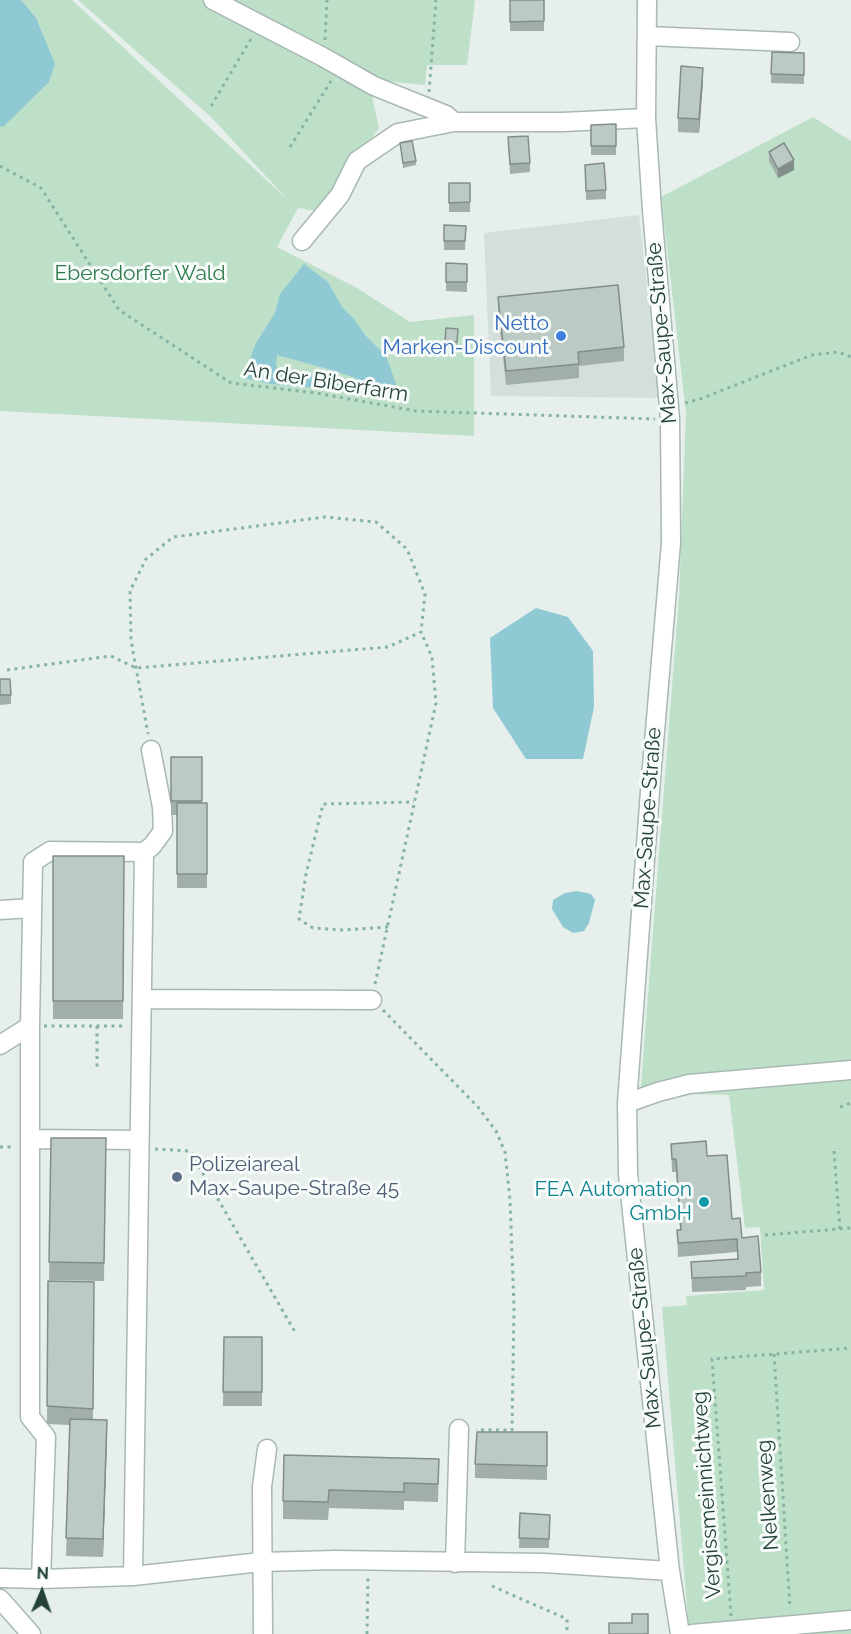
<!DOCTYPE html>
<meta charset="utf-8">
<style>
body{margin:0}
#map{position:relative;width:851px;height:1634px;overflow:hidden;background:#e6efeb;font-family:Raleway,sans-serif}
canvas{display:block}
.north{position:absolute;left:12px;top:1562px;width:60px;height:60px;-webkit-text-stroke:4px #f7fbf9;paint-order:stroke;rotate:2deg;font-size:16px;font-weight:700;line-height:24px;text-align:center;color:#24423a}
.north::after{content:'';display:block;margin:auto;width:21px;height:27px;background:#24423a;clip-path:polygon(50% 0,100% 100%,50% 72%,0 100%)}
</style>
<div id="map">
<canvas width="851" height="1634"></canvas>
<div class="north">N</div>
</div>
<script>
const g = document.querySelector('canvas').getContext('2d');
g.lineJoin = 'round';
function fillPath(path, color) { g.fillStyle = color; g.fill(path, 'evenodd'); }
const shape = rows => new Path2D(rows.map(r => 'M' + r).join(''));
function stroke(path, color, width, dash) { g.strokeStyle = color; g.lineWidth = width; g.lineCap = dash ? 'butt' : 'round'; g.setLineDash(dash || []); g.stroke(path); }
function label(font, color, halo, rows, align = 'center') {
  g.font = font + ' Raleway,sans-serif'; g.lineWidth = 6; g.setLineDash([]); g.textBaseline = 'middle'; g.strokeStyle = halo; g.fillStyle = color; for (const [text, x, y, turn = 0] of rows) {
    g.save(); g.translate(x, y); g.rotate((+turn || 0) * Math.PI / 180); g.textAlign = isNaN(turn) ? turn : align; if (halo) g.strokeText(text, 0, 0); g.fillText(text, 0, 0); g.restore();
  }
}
const built = shape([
 [639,215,660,398,491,396,484,233]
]);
const green = shape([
 [0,0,72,0,287,199,211,117,78,0,475,0,467,65,427,65,425,85,375,80,372,96,379,128,317,211,298,208,277,247,357,288,410,322,474,315,474,436,0,411],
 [813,117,851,141,851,1634,691,1634,688,1619,662,1307,687,1305,686,1296,764,1290,760,1227,745,1228,729,1095,643,1093,641,1085,679,597,686,413,661,197]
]);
const water = shape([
 [0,0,21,0,36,18,55,64,49,82,3,127,0,126],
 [304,264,328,282,342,307,354,319,365,335,386,356,398,389,363,381,335,371,277,355,276,367,359,387,364,392,271,384,243,378,256,343,275,313,280,294],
 [536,608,568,617,593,651,594,707,583,759,526,759,493,708,490,638],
 [577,891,591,894,595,900,589,923,584,931,573,933,563,927,552,909,553,900,565,893]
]);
const path = shape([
 [325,40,327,0],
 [429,92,436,0],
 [211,106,251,39],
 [290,147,331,81],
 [0,166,41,188,119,310,231,383,316,393,416,411,655,419],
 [685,403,700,399,812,355,838,352,851,357],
 [7,670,111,656,136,668,388,647,421,632,425,594,407,549,376,522,325,517,173,537,146,559,130,591,131,640,136,668,148,734],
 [388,927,343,930,313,928,299,919,306,874,323,804,414,802],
 [375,984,436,703,432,657,421,632],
 [383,1010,478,1107,496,1131,505,1152,510,1200,514,1306,512,1430,476,1430],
 [44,1026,125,1026],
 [97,1026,97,1068],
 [840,1107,851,1103],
 [0,1147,13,1147],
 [155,1149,190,1151,295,1332],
 [834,1151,840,1229],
 [765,1235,851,1228],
 [774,1354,790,1608],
 [492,1586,567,1619,567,1634],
 [731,1616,712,1359,851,1348],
 [367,1634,368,1575]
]);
const minor = shape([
 [213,0,323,57,374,86,446,115,454,122],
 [647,0,646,118,652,210,670,419,671,543,651,778,627,1103,628,1174,670,1571,680,1634],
 [647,36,790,42],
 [302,241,340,195,357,161,398,133,454,122,563,122,646,118],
 [144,852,152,846,163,831,162,807,151,750],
 [0,910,32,908],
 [142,999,372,1000],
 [0,1045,30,1026],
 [627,1103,658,1092,689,1084,851,1070],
 [31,1139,139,1140],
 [455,1563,459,1429],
 [0,1578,41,1579,133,1576,261,1562,335,1560,544,1563,670,1571],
 [41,1579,46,1437,30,1417,30,1026,33,862,50,851,144,852,133,1576],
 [0,1599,31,1634],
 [263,1634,262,1487,267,1449],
 [692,1634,851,1620]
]);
const wall = shape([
 [510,0,544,0,544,31,510,31],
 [772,52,804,53,804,84,771,83],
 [703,81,699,133,678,132,678,118],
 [616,124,616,155,591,155,591,125],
 [508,137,530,163,530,172,510,174],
 [400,143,416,161,416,165,403,168],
 [769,152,794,170,778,178,769,161],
 [585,165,606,190,606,199,586,200],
 [449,183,470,183,470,212,449,212],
 [444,225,466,226,465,250,444,250],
 [446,263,467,264,467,292,446,291],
 [498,297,624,347,624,361,579,366,579,378,506,385,498,310],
 [446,328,458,329,457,347,445,346],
 [0,679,11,695,11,704,0,705],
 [171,757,202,757,202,803,207,803,207,888,177,888,177,815,171,815],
 [53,856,124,856,123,1019,53,1019],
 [51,1138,106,1138,104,1281,49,1280],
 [671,1144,707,1156,732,1219,761,1272,761,1286,746,1287,746,1290,692,1292,691,1262,737,1260,737,1252,678,1257,677,1230,680,1230,676,1172,672,1172],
 [48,1281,94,1282,93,1419,107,1438,103,1557,66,1556,70,1425,47,1424],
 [224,1337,262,1337,262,1406,223,1406],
 [547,1432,547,1480,475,1478,475,1464],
 [439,1459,438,1502,404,1501,404,1510,329,1508,328,1520,283,1519,283,1501],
 [520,1513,550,1515,549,1548,519,1548]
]);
const shadedWall = shape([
 [703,68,703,81,699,133,699,119],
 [794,160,794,170,778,178,778,169],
 [107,1420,107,1438,103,1557,103,1539]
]);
const building = shape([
 [510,0,544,0,544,21,510,22,510,0],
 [772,52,804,53,804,75,771,74,772,52],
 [681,66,703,68,699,119,678,118,681,66],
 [616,124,616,146,591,146,591,125,616,124],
 [528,136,530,163,510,164,508,137,528,136],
 [412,141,416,161,403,163,400,143,412,141],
 [784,143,794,160,778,169,769,152,784,143],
 [604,163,606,190,586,191,585,165,604,163],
 [449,183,470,183,470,202,449,203,449,183],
 [444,225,466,226,465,241,444,241,444,225],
 [446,263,467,264,467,282,446,282,446,263],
 [618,285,624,347,578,352,579,364,506,371,498,297,618,285],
 [446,328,458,329,457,342,445,341,446,328],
 [0,679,10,679,11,695,0,695,0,679],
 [171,757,202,757,202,801,171,801,171,757],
 [177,803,207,803,207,874,177,874,177,803],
 [53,856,124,856,123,1001,53,1001,53,856],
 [51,1138,106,1138,104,1263,49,1262,51,1138],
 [706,1141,707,1156,727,1155,732,1219,740,1218,742,1238,758,1236,761,1272,746,1273,746,1276,692,1278,691,1262,738,1259,737,1239,678,1243,677,1230,681,1230,676,1159,672,1159,671,1144,706,1141],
 [48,1281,94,1282,93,1409,47,1406,48,1281],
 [224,1337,262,1337,262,1392,223,1392,224,1337],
 [70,1419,107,1420,103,1539,66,1538,70,1419],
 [477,1432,547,1432,547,1466,475,1464,477,1432],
 [284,1455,439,1459,438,1484,404,1483,404,1492,329,1490,328,1502,283,1501,284,1455],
 [520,1513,550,1515,549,1539,519,1538,520,1513],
 [632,1614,648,1614,648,1634,609,1634,609,1623,632,1623,632,1614]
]);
const markers = [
 [561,336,6,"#3f7fe0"],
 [177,1177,6,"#5c6f8a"],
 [704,1202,6,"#0f9aa8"]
];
const parkNames = [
 ["Ebersdorfer Wald",140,274]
];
const shopNames = [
 ["Netto",549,324],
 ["Marken-Discount",549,348]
];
const streetNames = [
 ["Max-Saupe-Straße",662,333,-95],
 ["An der Biberfarm",326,382,9],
 ["Max-Saupe-Straße",648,818,-86],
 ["Max-Saupe-Straße",645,1338,-96],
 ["Vergissmeinnichtweg",707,1495,-94],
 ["Nelkenweg",768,1495,-94]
];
const serviceNames = [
 ["Polizeiareal",189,1165],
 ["Max-Saupe-Straße 45",189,1189]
];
const cultureNames = [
 ["FEA Automation",692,1190],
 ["GmbH",692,1214]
];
fillPath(built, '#d4dfda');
fillPath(green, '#bfe0c8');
fillPath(water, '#8ec9d4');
stroke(minor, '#a8b8b2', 21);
stroke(path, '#86b3a5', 3, [3, 4.5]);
stroke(minor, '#fff', 18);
fillPath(wall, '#a1aea9');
fillPath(shadedWall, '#838d89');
fillPath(building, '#bbcac4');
stroke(building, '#838d89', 1.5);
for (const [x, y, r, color] of markers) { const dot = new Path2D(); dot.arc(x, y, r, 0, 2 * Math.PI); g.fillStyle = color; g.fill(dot); stroke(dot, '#f7fbf9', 2); }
label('21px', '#2d7a4b', '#f7fbf9', parkNames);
label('21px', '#366cbe', '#f7fbf9', shopNames, 'right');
label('21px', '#24423a', '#f7fbf9', streetNames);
label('21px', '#4e5e75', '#f7fbf9', serviceNames, 'left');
label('21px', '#0d838f', '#f7fbf9', cultureNames, 'right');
</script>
